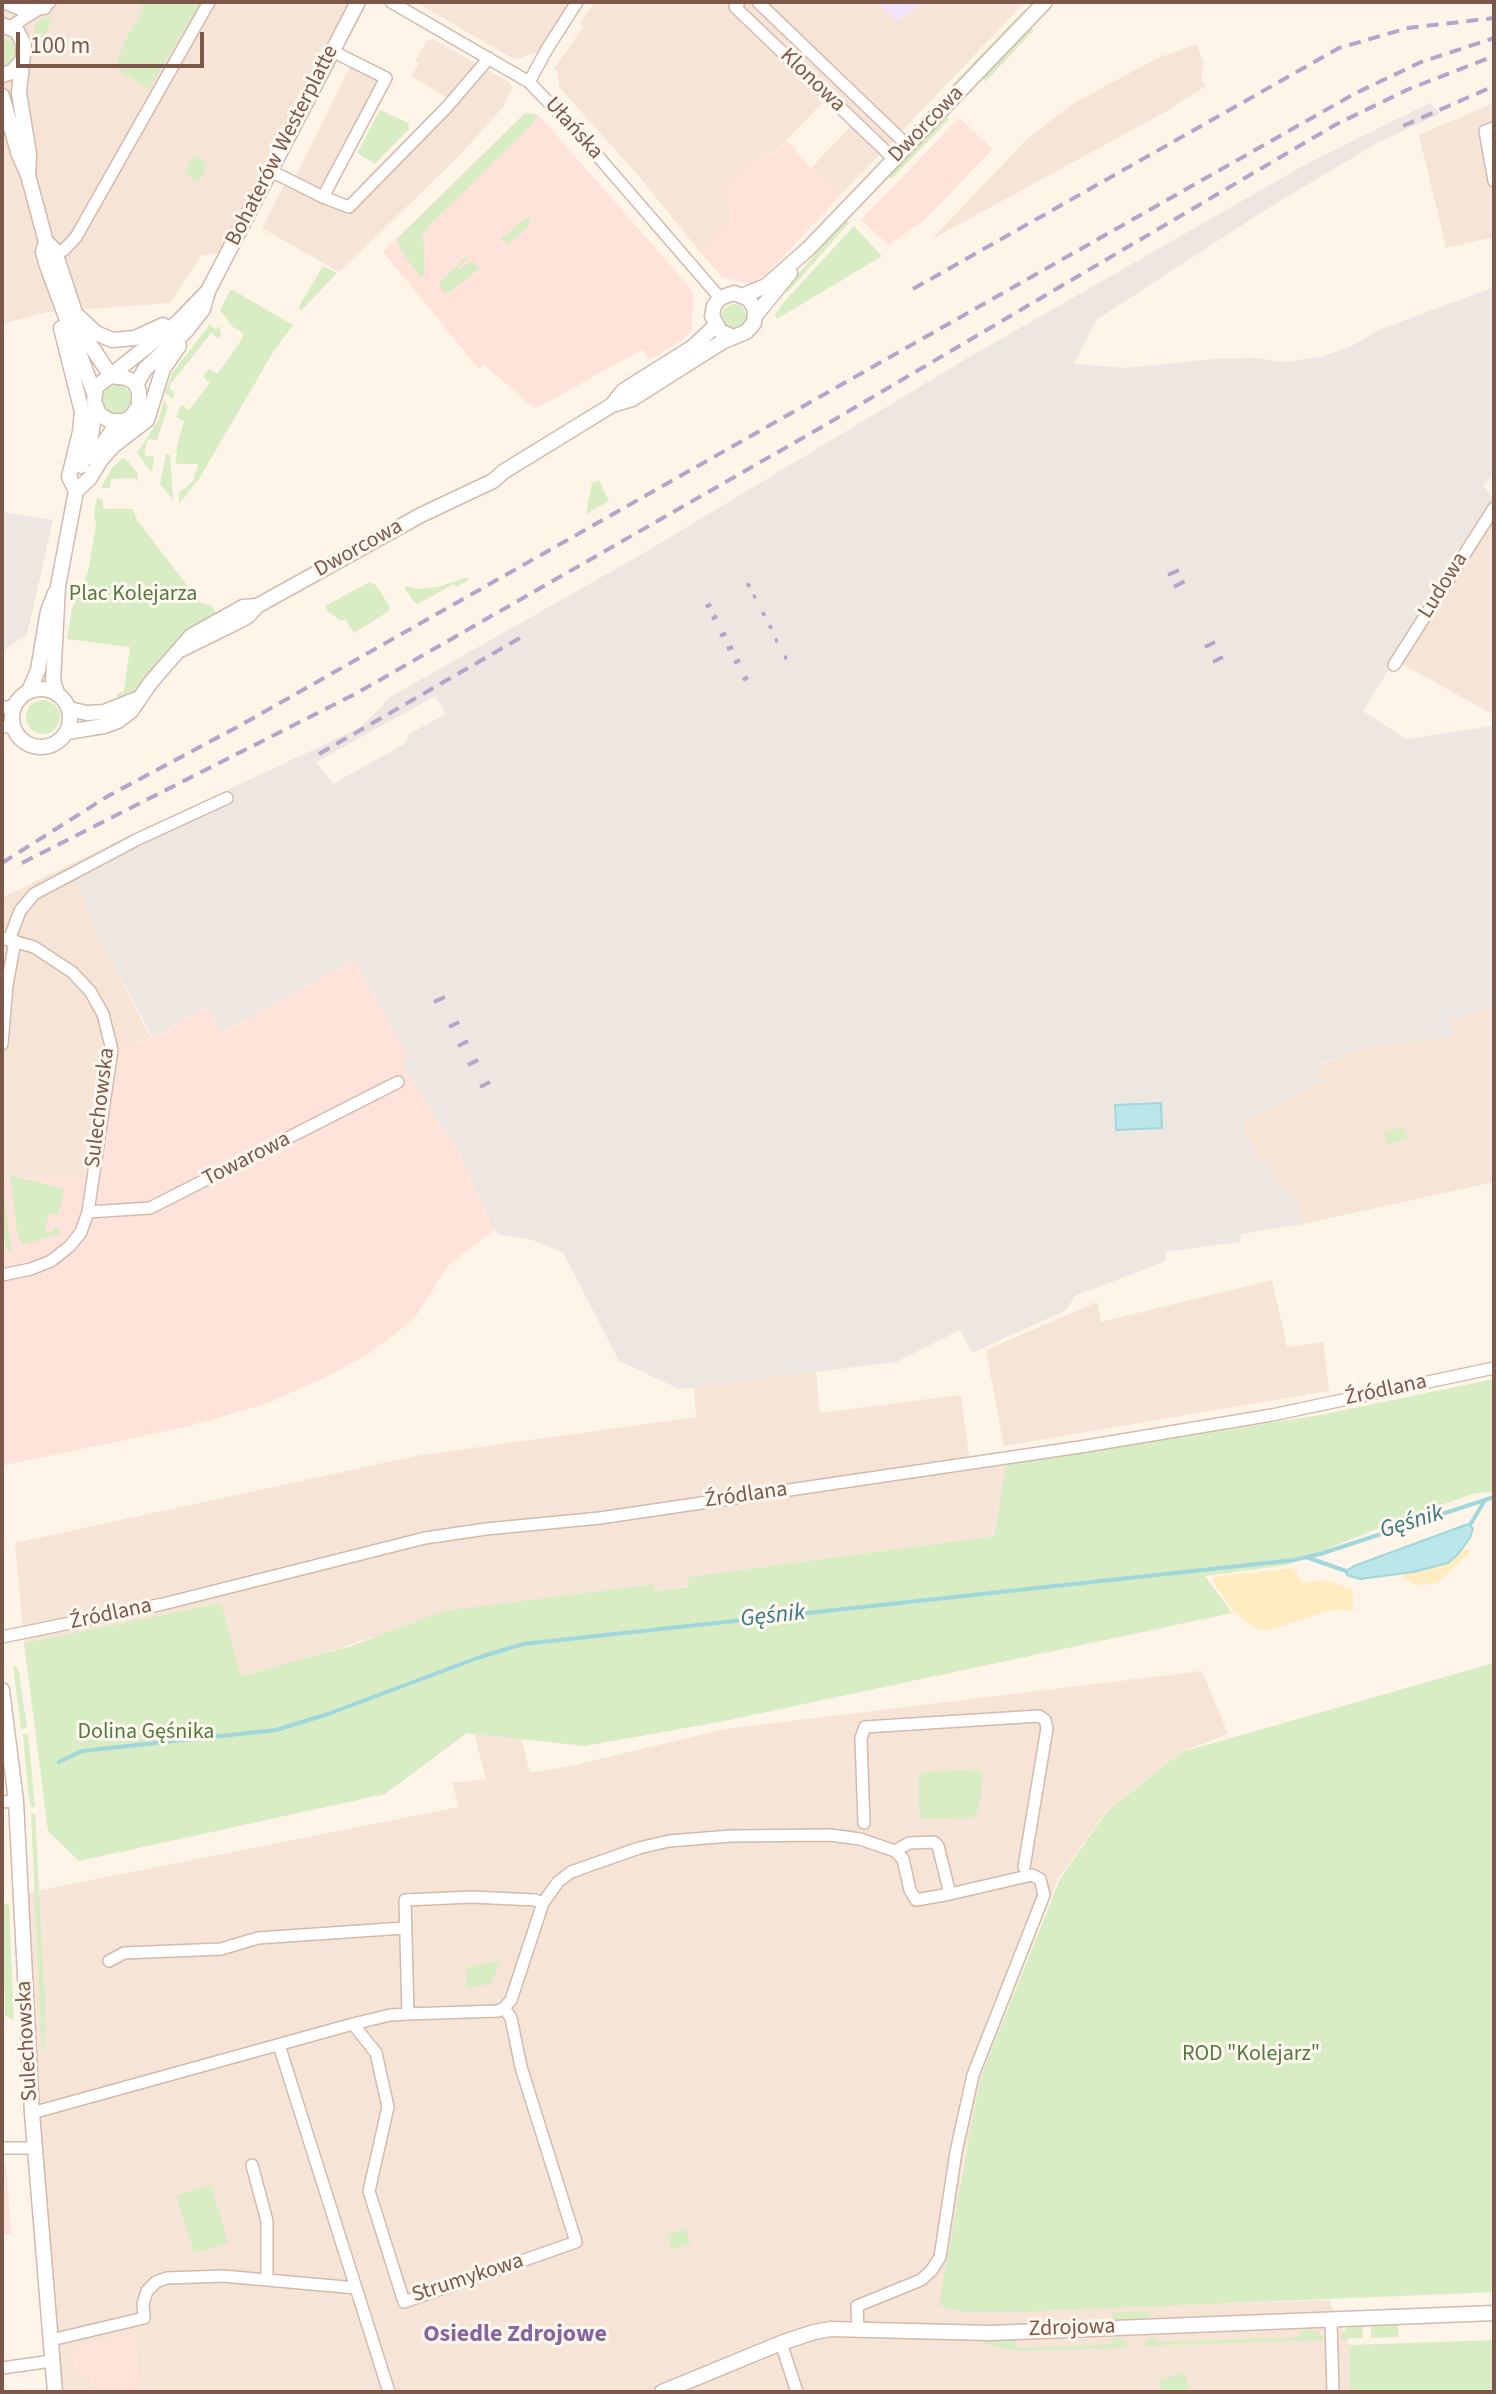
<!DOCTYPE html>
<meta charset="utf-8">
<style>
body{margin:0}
#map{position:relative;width:1496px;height:2394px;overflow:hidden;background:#fef4e8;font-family:"Source Sans 3",sans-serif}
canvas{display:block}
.frame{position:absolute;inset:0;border:4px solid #7b5849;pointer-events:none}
.scale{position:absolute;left:16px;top:32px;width:188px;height:36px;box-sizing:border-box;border:4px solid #7b5849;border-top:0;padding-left:10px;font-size:24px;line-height:28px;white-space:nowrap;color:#7b5849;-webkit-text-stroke:6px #fff8f0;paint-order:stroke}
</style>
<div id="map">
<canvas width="1496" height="2394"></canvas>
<div class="frame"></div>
<div class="scale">100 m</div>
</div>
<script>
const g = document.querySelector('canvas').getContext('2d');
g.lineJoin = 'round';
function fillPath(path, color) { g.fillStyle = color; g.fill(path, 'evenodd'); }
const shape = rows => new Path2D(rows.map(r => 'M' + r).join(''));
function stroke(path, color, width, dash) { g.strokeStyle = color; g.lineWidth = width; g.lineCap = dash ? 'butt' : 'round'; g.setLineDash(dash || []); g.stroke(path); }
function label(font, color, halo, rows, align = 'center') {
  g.font = font + ' "Source Sans 3",sans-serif'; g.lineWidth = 6; g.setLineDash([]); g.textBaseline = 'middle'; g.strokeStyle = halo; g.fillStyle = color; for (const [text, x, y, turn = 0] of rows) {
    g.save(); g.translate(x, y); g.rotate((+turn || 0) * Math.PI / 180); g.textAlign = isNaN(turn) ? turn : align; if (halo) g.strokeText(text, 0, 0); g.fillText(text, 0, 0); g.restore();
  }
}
const residential = shape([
 [2,2,358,2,230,250,201,256,170,303,48,312,2,324],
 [416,2,569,2,537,52,515,60],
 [594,2,876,2,897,21,923,2,1025,2,842,194,811,168,851,126,824,101,770,157,764,152,730,207,731,222,729,226,700,252,637,174,560,88,557,72,554,69,583,27,580,23],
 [433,39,510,83,512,88,504,106,456,159,339,272,262,228,286,181,296,176,350,66,380,82,325,189,349,201,449,99,411,76,419,64,415,61,427,41],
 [1196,44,1204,63,1201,80,1206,86,1165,112,932,239,1029,137,1074,103,1156,59],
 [1494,103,1494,237,1446,248,1419,135],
 [1494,499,1494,715,1395,660],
 [71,864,96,934,152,1039,93,1178,2,1177,2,898],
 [1494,1005,1494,1182,1303,1224,1297,1202,1276,1182,1267,1163,1261,1165,1240,1124,1321,1082,1317,1066,1369,1048,1452,1036,1451,1021],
 [1272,1280,1287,1347,1323,1342,1329,1391,1004,1446,986,1350,1097,1302,1101,1322],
 [812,1372,816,1372,820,1413,961,1395,971,1470,1006,1465,994,1536,689,1577,690,1586,654,1591,652,1584,493,1605,366,1639,317,1656,240,1676,221,1603,24,1643,15,1543,416,1456,696,1417,694,1387],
 [1202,1671,1228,1734,1182,1752,1106,1811,1058,1879,983,2071,961,2174,959,2200,963,2312,1329,2300,1350,2345,1350,2392,57,2392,21,1894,459,1807,452,1783,486,1779,465,1697,508,1686,530,1773,571,1766,725,1729]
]);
const commercial = shape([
 [526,112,538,115,546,123,686,283,694,295,691,331,681,341,649,360,643,349,535,409,485,365,479,369,383,252],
 [959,118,993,149,924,220,889,245,861,220],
 [787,141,811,168,842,194,767,273,752,284,723,278,700,252,731,222,730,207,720,191,763,152,770,157],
 [354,960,408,1055,403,1066,458,1151,494,1230,449,1265,414,1319,370,1353,330,1375,268,1403,190,1426,2,1466,2,1178,93,1177,112,1050,153,1037,209,1008,223,1033],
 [2,2161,6,2165,11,2234,2,2234],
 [131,2333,136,2340,140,2392,81,2392,97,2390,97,2386,92,2386,89,2373,74,2375,72,2352,81,2345]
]);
const industrial = shape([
 [1430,103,1440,114,1379,142,1273,205,1096,320,1074,364,1125,368,1214,359,1254,358,1285,362,1320,357,1352,346,1381,329,1492,288,1494,290,1494,473,1483,486,1494,499,1363,711,1406,739,1494,726,1494,1005,1451,1021,1453,1036,1369,1048,1317,1065,1321,1082,1240,1124,1261,1165,1267,1162,1277,1182,1297,1202,1303,1224,1241,1234,1240,1242,1165,1252,1166,1261,1075,1296,1066,1310,972,1353,960,1330,896,1362,679,1389,619,1361,563,1252,529,1239,498,1234,494,1230,458,1151,402,1065,407,1055,354,960,222,1033,208,1008,153,1037,96,934,71,864,361,727,390,697,637,557,966,359,1310,162],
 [435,696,446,714,409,734,406,743,333,784,316,762],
 [2,512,53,520,27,634,2,652]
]);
const education = shape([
 [876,2,923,2,897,21]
]);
const green = shape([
 [135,2,201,2,149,89,115,68,124,43,144,8],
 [1025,9,1026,12,952,87,951,86],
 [45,17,49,17,52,22,40,44,37,45,35,25],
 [1029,28,1034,30,985,82,983,77],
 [2,36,11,41,15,50,12,60,2,67],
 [380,110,408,123,409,129,375,164,357,153],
 [525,113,538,115,529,128,423,232,425,275,421,278,400,249,397,239],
 [944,117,949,119,892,179,888,176],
 [193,155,208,164,199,182,184,173],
 [530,215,530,225,507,245,501,238],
 [846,220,850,222,788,292,782,292],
 [854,226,882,256,777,319,775,315,783,303],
 [467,255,468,258,458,267,460,269,471,261,480,268,453,290,444,293,439,286,441,281],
 [323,266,337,273,302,310,298,308],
 [231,289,293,325,272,354,199,479,179,504,179,493,193,481,198,464,176,464,177,445,184,421,176,417,181,405,189,410,210,383,203,377,209,369,217,374,242,339,243,333,233,327,220,310],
 '722 316a12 12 0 1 1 24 0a12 12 0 1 1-24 0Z',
 [210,324,216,330,219,325,221,336,219,339,211,333,170,385,169,388,175,393,172,399,165,392,173,372],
 '103 399a14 14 0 1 1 28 0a14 14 0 1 1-28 0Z',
 [164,400,168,406,157,440,148,439,144,455,154,457,152,473,137,453,159,419],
 [166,454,170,455,173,500,160,484],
 [122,458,127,460,138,474,136,483,136,478,111,479,110,488,101,488,112,468],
 [599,480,609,501,586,514,592,483],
 [97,498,103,500,103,509,133,509,137,520,193,593,201,603,211,605,215,610,215,614,182,637,133,693,118,703,117,694,124,691,130,647,67,639,72,609,88,572,96,525,94,514],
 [468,577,469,580,456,587,454,584,418,604,413,601,405,588,405,586,419,589,437,587],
 [370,582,377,586,389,606,389,611,354,633,345,619,341,621,331,613,329,614,325,606],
 '26 717a17 17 0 1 1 34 0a17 17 0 1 1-34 0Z',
 [1400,1127,1407,1132,1405,1136,1408,1139,1387,1144,1384,1133],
 [10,1175,65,1189,58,1215,49,1213,45,1230,53,1232,55,1226,61,1231,58,1235,25,1244,18,1239],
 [2,1180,3,1184,12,1255,6,1248,2,1231],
 [1494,1379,1494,1492,1476,1493,1412,1515,1287,1565,1205,1576,1232,1613,724,1721,585,1746,467,1733,385,1794,79,1861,48,1831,24,1643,221,1603,241,1676,351,1646,444,1611,653,1584,654,1591,689,1587,688,1577,994,1536,1006,1465,1320,1415],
 [1494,1663,1494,2292,1019,2312,963,2312,939,2306,972,2120,983,2071,1060,1879,1107,1811,1182,1752],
 [13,1666,17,1667,19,1673,27,1728,21,1729],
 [23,1734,28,1734,35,1807,31,1807,29,1799],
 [977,1769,983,1778,978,1812,975,1816,969,1819,922,1818,919,1812,919,1775,923,1772],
 [35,1813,45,2007,45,2047,42,2054,31,1814],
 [6,1903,9,1906,14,2020,5,2016,2,1910],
 [501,1961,491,1984,467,1988,466,1967],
 [211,2185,228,2243,194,2253,176,2195],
 [685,2228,691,2243,672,2250,667,2235],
 [1150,2311,1148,2320,1115,2321,1112,2318,1112,2312],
 [1398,2324,1399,2337,1371,2338,1371,2325],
 [1362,2325,1363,2338,1339,2339,1346,2328],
 [1310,2330,1319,2332,1324,2340,1145,2346,1145,2341,1152,2337,1157,2338,1158,2342,1300,2337,1300,2331],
 [1119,2337,1127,2342,1127,2348,1017,2351,983,2343,986,2340,1013,2339,1018,2348,1112,2344,1112,2339],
 [1494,2340,1494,2392,1350,2392,1350,2345],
 [1185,2372,1189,2392,1161,2392,1159,2380]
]);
const sand = shape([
 [1464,1548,1471,1552,1437,1584,1415,1585,1405,1579,1401,1573,1436,1567,1448,1563],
 [1293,1568,1302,1583,1325,1580,1352,1589,1353,1611,1335,1609,1266,1631,1258,1630,1233,1611,1212,1580,1214,1577]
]);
const water = shape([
 [1161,1103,1162,1128,1116,1130,1115,1105,1161,1103],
 [1468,1524,1473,1528,1470,1538,1458,1554,1448,1563,1413,1572,1360,1579,1347,1575,1346,1571,1354,1566,1468,1524]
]);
const stream = shape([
 [1470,1525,1485,1500],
 [1309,1558,1346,1571],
 [59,1762,82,1751,276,1730,328,1714,480,1657,523,1644,1294,1560,1320,1554,1494,1497]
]);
const minor = shape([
 [391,2,529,82,577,132,720,298],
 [739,2,735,7,894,159],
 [758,2,908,146],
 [10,27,50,2],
 [529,82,547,49,577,2],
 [1494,128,1485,131,1494,181],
 [269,170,323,197,349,207,447,107,489,58],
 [323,197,386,78,332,51],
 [55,253,64,250,76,237,209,2],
 [1394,665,1494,508],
 [2,708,15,705],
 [2,726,14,728],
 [2,938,34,947,72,972,90,991,103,1014,112,1050,88,1212,81,1232,70,1246,51,1261,31,1269,2,1275],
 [9,940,20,911,34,894,138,839,227,798],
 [2,1044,7,985,15,941],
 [88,1212,150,1208,398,1082],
 [2,1637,163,1604,425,1538,486,1529,600,1518,1080,1447,1272,1415,1494,1368],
 [2,1802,16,1801],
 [864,1823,861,1738,865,1727,1039,1716,1045,1720,1047,1728,1024,1867],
 [895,1851,903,1859,910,1890,916,1900,950,1894],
 [109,1961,124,1953,221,1949,258,1938,404,1928],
 [408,2014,498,2011,504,2008,511,2000,543,1903],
 [353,2024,376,2053,388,2107,369,2191,404,2302,576,2242,521,2067,511,2018,504,2008],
 [279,2045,389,2392],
 [32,2113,353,2024,390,2015,408,2014,405,1900,472,1897,535,1900,543,1903,558,1882,571,1872,639,1848,669,1841,731,1836,830,1835,860,1839,895,1851,909,1843,934,1842,938,1846,950,1894,1032,1875,1040,1879,1044,1895,973,2075,956,2152,940,2257,931,2271,921,2280,857,2306,858,2328],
 [2,2148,34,2148],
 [252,2165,267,2221,267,2279],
 [1331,2320,1333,2392],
 [51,2340,144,2318,143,2304,147,2291,156,2282,167,2278,223,2276,356,2288],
 [781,2343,797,2392],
 [2,2368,52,2361]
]);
const tertiary = shape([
 [6,2,23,9,44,7],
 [2,25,17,31,24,45,19,93,29,154,28,175],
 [2,75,12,72,22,61],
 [2,96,19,155,28,175,46,242,43,252,46,263,94,393],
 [46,242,54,249,81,331,111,376],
 [744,295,766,286,809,248,1045,2],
 [755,316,790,273],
 [79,317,96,333,112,340,135,338,163,325],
 [61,328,82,412,80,432,69,477,76,491],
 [136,385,145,369,186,331,203,309,208,291,358,2],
 [612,405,623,391,693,347,715,326],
 [124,421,110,421,99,414,94,401,96,387,178,322,208,291],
 [93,458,114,428,131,417,139,406,139,391,134,382,126,378,111,376],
 [81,466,91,437,95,408],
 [180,650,235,623,248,616,257,606,421,515,493,481,503,472,612,405,632,399,722,342,746,332,754,323,755,310,749,299,734,293,720,298,714,306,712,316,720,331,733,337],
 '12 718a29 29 0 1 1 58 0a29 29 0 1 1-58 0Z',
 [29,691,38,670,48,611,55,593],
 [57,693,53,681,58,586,76,491,90,478,100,461,113,446,147,420,163,369,179,346],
 [69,709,87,713,104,712,137,699],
 [67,732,104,726,118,721,131,711,151,682,191,636,243,607,257,606],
 [2,1690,16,1801,32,2113,55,2392],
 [662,2392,781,2343,814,2332,831,2329,990,2333,1494,2313]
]);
const rail = shape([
 [1403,126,1494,86],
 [913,289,1339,48,1408,28,1494,18],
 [1168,575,1179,570],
 [747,586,750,584],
 [1174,587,1185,581],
 [753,597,756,596],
 [706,607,711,604],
 [762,615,765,613],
 [712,619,717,616],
 [769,628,772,626],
 [720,636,726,633],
 [775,641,778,640],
 [1205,647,1215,642],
 [727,649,733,647],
 [784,658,787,657],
 [1213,662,1223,657],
 [734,663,740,660],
 [743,680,748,677],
 [319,754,525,635],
 [2,863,108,796,241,725,1354,94,1421,62,1494,38],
 [22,863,357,693,820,428,1335,125,1409,89,1494,56],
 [434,1002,445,997],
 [449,1027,459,1022],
 [458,1046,468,1041],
 [468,1065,478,1060],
 [480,1087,490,1082]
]);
const streetNames = [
 ["Klonowa",812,81,44],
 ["Dworcowa",927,125,-46],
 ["Ułańska",573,129,48],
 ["Bohaterów Westerplatte",283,146,-63],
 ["Dworcowa",359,549,-29],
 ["Ludowa",1444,586,-58],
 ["Sulechowska",101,1108,-83],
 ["Towarowa",247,1160,-27],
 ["Źródlana",1386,1391,-12],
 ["Źródlana",746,1496,-8],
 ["Źródlana",111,1615,-12],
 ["Sulechowska",28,2041,-93],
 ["Strumykowa",468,2279,-18],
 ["Zdrojowa",1072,2329,-2]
];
const parkNames = [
 ["Plac Kolejarza",133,595],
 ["Dolina Gęśnika",146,1733],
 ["ROD \"Kolejarz\"",1251,2055]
];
const waterNames = [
 ["Gęśnik",1412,1523,-17],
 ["Gęśnik",773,1617,-6]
];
const neighbourhoodNames = [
 ["Osiedle Zdrojowe",515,2336]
];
fillPath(residential, '#f6e5d6');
fillPath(commercial, '#ffe3db');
fillPath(industrial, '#eee7e1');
fillPath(education, '#f1e4fb');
fillPath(green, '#d8edc4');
fillPath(sand, '#ffedc1');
fillPath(water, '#bae6ea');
stroke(water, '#9fd7dc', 2);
stroke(stream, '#9fd7dc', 4);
stroke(minor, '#d2baac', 14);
stroke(tertiary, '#d2baac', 17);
stroke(minor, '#fff', 11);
stroke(tertiary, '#fff', 14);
stroke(rail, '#b6a4ca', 4, [12, 8]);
label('22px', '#7b5849', '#fff8f0', streetNames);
label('22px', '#537b3d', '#fff8f0', parkNames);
label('italic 24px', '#3b7981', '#fff8f0', waterNames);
label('bold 24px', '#87659e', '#fff8f0', neighbourhoodNames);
</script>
